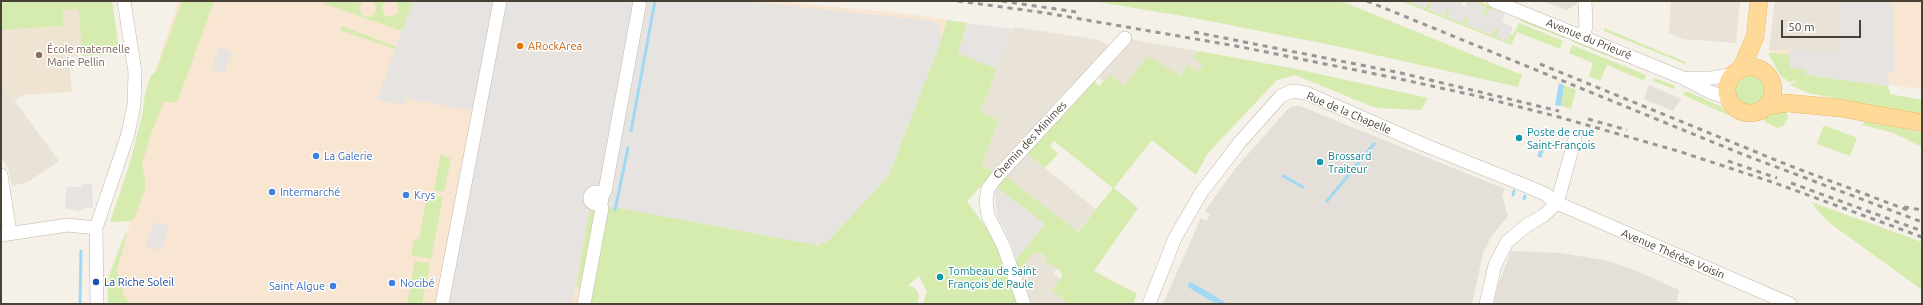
<!DOCTYPE html>
<meta charset="utf-8">
<style>
body{margin:0}
#map{position:relative;width:1923px;height:305px;overflow:hidden;background:#f5f0e8;font-family:Ubuntu,sans-serif}
canvas{display:block}
.frame{position:absolute;inset:0;border:2px solid #494036;pointer-events:none}
.scale{position:absolute;left:1781px;top:20px;width:80px;height:18px;box-sizing:border-box;border:2px solid #494036;border-top:0;padding-left:5px;font-size:12px;line-height:14px;white-space:nowrap;color:#494036;-webkit-text-stroke:3px #fff;paint-order:stroke}
</style>
<div id="map">
<canvas width="1923" height="305"></canvas>
<div class="frame"></div>
<div class="scale">50 m</div>
</div>
<script>
const g = document.querySelector('canvas').getContext('2d');
g.lineJoin = 'round';
function fillPath(path, color) { g.fillStyle = color; g.fill(path, 'evenodd'); }
const shape = rows => new Path2D(rows.map(r => 'M' + r).join(''));
function stroke(path, color, width, dash) { g.strokeStyle = color; g.lineWidth = width; g.lineCap = dash ? 'butt' : 'round'; g.setLineDash(dash || []); g.stroke(path); }
function label(font, color, halo, rows, align = 'center') {
  g.font = font + ' Ubuntu,sans-serif'; g.lineWidth = 3; g.setLineDash([]); g.textBaseline = 'middle'; g.strokeStyle = halo; g.fillStyle = color; for (const [text, x, y, turn = 0] of rows) {
    g.save(); g.translate(x, y); g.rotate((+turn || 0) * Math.PI / 180); g.textAlign = isNaN(turn) ? turn : align; if (halo) g.strokeText(text, 0, 0); g.fillText(text, 0, 0); g.restore();
  }
}
const residential = shape([
 [1671,1,1740,1,1736,43,1683,39,1669,33],
 [1775,1,1839,1,1837,52,1769,50],
 [1015,27,1099,40,1109,46,994,172,981,165,999,120,980,112,1013,29],
 [1130,39,1198,51,1193,57,1203,64,1198,72,1188,65,1180,76,1124,86,1110,76,1104,82,1098,77],
 [1,83,59,161,28,182,12,186,8,168,1,157],
 [1026,153,1096,209,1077,232,1005,176],
 [1034,252,1039,252,1048,259,1051,265,1052,263,1058,268,1053,273,1060,279,1052,290,1069,304,1029,304,1017,274]
]);
const commercial = shape([
 [178,1,777,1,915,15,947,20,941,40,594,304,108,304,108,285,131,221,110,222,130,163,155,72],
 [1839,1,1922,1,1922,89,1791,72,1769,50,1837,51]
]);
const industrial = shape([
 [1542,1,1577,1,1577,4,1566,10],
 [1649,85,1681,99,1673,111,1644,99],
 [1293,106,1300,106,1505,189,1502,196,1508,216,1491,237,1483,253,1472,304,1163,304,1201,218,1206,221,1210,215,1205,211,1234,170,1287,110],
 [1511,251,1560,253,1609,261,1634,270,1679,290,1677,301,1685,304,1494,304,1497,288]
]);
const education = shape([
 [80,9,82,56,78,54,78,56,69,57,72,92,22,95,15,101,1,83,1,30,63,26,63,10]
]);
const green = shape([
 [1,1,112,1,120,54,82,56,79,9,63,10,63,26,1,30],
 [182,1,214,1,178,100,173,103,164,101,151,134,142,163,145,180,145,189,134,219,131,221,110,222,130,163,142,116,145,94,151,75,156,72],
 [322,1,364,1,359,6,360,12,362,16,369,17,374,14,376,10,376,6,372,1,386,1,382,6,383,12,385,16,391,17,397,14,399,11,398,4,395,1,413,1,402,31,325,4],
 [1092,1,1341,1,1522,75,1518,87,1336,46,1194,18],
 [1401,1,1407,1,1425,8,1429,1,1432,2,1429,10,1444,16,1447,8,1450,10,1447,17,1462,23,1466,16,1469,17,1466,25,1492,35,1495,28,1499,29,1507,41,1510,34,1513,35,1519,23,1563,41,1560,49,1517,32,1511,45],
 [1473,1,1479,1,1505,13,1490,8,1487,16,1483,14,1486,7],
 [1522,19,1565,35,1564,38,1520,21],
 [947,20,967,23,958,53,997,69,980,112,999,120,981,165,994,172,967,201,1000,248,1019,304,923,304,927,292,919,276,908,285,916,289,919,295,917,304,588,304,609,206,812,244,817,245,827,242,889,175,941,40],
 [342,26,399,48,390,65,395,49,340,30],
 [1604,28,1686,62,1685,64,1604,31],
 [1575,39,1619,57,1618,60,1573,42],
 [1572,45,1646,75,1644,81,1607,65,1600,81,1589,76,1593,63,1569,53],
 [1198,51,1296,69,1428,98,1421,110,1376,108,1295,75,1277,80,1208,153,1196,175,1152,140,1114,188,1138,208,1094,271,1137,294,1133,304,1069,304,1052,290,1062,276,1061,272,1052,264,1051,265,1046,261,1047,258,1039,252,1037,254,1034,252,1017,274,1012,264,1045,224,995,186,1005,176,1078,232,1113,188,1054,141,1050,146,1058,154,1045,168,1026,153,1094,81,1099,86,1110,75,1124,86,1148,56,1180,76,1188,65,1198,72,1203,64,1193,57],
 [1768,53,1790,54,1790,68,1807,69,1806,75,1888,86,1890,94,1922,100,1922,115,1808,93,1790,85,1799,80,1789,82,1780,75],
 '1735 91a15 15 0 1 1 30 0a15 15 0 1 1-30 0Z',
 [1654,78,1675,86,1674,89,1653,81],
 [1564,85,1576,90,1571,109,1561,106],
 [1686,91,1720,106,1730,116,1683,95],
 [1786,110,1788,118,1783,126,1777,128,1765,122,1765,117,1773,112],
 [1866,121,1922,133,1922,147,1891,132,1862,125],
 [1824,125,1857,138,1850,156,1817,144],
 [441,154,451,159,444,192,434,190],
 [427,194,443,197,431,259,411,255,414,239,419,239],
 [1811,202,1922,242,1922,290,1827,221],
 [593,206,596,209,582,287,579,288,576,285,577,280,589,213,591,207],
 [125,234,127,234,117,270,124,296,130,304,108,304,107,281],
 [415,261,430,263,422,304,407,304]
]);
const parking = shape([
 [413,1,746,1,933,21,940,27,941,40,889,175,832,237,823,244,812,244,614,207,592,206,589,213,572,304,437,304,473,111,405,98,404,105,377,100],
 [1407,1,1428,1,1425,8],
 [1429,1,1463,1,1461,5,1465,7,1467,1,1473,1,1486,7,1483,14,1486,16,1490,8,1505,14,1502,22,1513,27,1507,41,1496,37,1499,29,1496,28,1492,35,1466,25,1469,17,1466,16,1463,23,1447,17,1450,10,1447,9,1444,16,1429,10,1432,2],
 [1839,1,1893,1,1895,72,1888,73,1889,86,1806,75,1806,69,1790,68,1790,50,1837,51],
 [967,23,1013,29,997,69,958,53],
 [219,47,232,52,224,73,211,69],
 [83,184,92,184,93,208,85,208,80,211,65,208,66,187,80,187],
 [995,186,1045,224,1016,260,1011,243,997,215,994,187],
 [155,222,169,226,162,251,145,246]
]);
const water = shape([
 [1559,83,1564,85,1561,106,1555,105],
 [1543,142,1547,143,1541,158,1537,156],
 [1189,282,1191,282,1228,304,1216,304,1188,287]
]);
const stream = shape([
 [631,131,655,1],
 [1283,176,1303,187],
 [1513,195,1514,191],
 [1524,199,1525,196],
 [1327,201,1374,144],
 [615,210,628,148],
 [80,304,81,251]
]);
const minor = shape([
 [1494,1,1683,78,1710,92,1728,98],
 [1582,37,1586,27,1585,1],
 [1688,78,1712,78,1734,74],
 [1,175,10,233],
 '590 198a6 6 0 1 1 12 0a6 6 0 1 1-12 0Z',
 [602,196,605,191,640,1],
 [1,235,68,225,96,228],
 [97,304,96,228,128,134,134,105,135,72,124,1],
 [442,304,500,1],
 [584,304,602,208,600,202],
 [1024,304,1003,245,988,216,986,200,988,189,996,178,1125,38],
 [1149,304,1175,238,1201,193,1240,142,1281,96,1292,91,1306,93,1427,146,1529,187,1545,194,1557,203,1790,304],
 [1486,304,1495,265,1507,242,1527,225,1543,216,1557,203,1575,139]
]);
const major = shape([
 '1727 90a23 23 0 1 1 46 0a23 23 0 1 1-46 0Z',
 [1741,69,1755,37,1759,1],
 [1766,106,1787,103,1840,108,1922,123]
]);
const rail = shape([
 [958,1,1046,13,1236,46,1400,79,1477,96,1559,117,1681,152,1775,183,1922,237],
 [1002,1,1076,12],
 [1367,1,1742,154,1922,222],
 [1194,32,1401,73,1559,111],
 [1540,64,1788,165,1910,211],
 [1588,119,1627,130],
 [1728,161,1777,178],
 [1791,183,1922,231],
 [1904,207,1922,210]
]);
const markers = [
 [520,46,4,"#e8710a"],
 [39,55,4,"#8d6e63"],
 [1519,138,4,"#0f9aa8"],
 [316,156,4,"#3f7fe0"],
 [1320,162,4,"#0f9aa8"],
 [272,192,4,"#3f7fe0"],
 [406,195,4,"#3f7fe0"],
 [940,277,4,"#0f9aa8"],
 [96,282,4,"#1a4fb4"],
 [392,283,4,"#3f7fe0"],
 [333,286,4,"#3f7fe0"]
];
const streetNames = [
 ["Avenue du Prieuré",1589,39,22],
 ["Rue de la Chapelle",1349,113,23],
 ["Chemin des Minimes",1030,140,-47],
 ["Avenue Thérèse Voisin",1673,254,23]
];
const foodNames = [
 ["ARockArea",528,46]
];
const educationNames = [
 ["École maternelle",47,49],
 ["Marie Pellin",47,62]
];
const cultureNames = [
 ["Poste de crue",1527,132],
 ["Saint-François",1527,145],
 ["Brossard",1328,156],
 ["Traiteur",1328,169],
 ["Tombeau de Saint",948,271],
 ["François de Paule",948,284]
];
const shopNames = [
 ["La Galerie",324,156],
 ["Intermarché",280,192],
 ["Krys",414,195],
 ["Nocibé",400,283],
 ["Saint Algue",325,286,"right"]
];
const transitNames = [
 ["La Riche Soleil",104,282]
];
fillPath(residential, '#e9e2d6');
fillPath(commercial, '#f8e5d2');
fillPath(industrial, '#e4dfd9');
fillPath(education, '#efe4d1');
fillPath(green, '#d5ecae');
fillPath(parking, '#e6e3e0');
fillPath(water, '#a1d9f5');
stroke(stream, '#a1d9f5', 3);
stroke(minor, '#c1b7aa', 14);
stroke(major, '#ecb75f', 18);
stroke(minor, '#fff', 13);
stroke(major, '#ffd997', 17);
stroke(rail, '#979797', 3, [5, 5]);
for (const [x, y, r, color] of markers) { const dot = new Path2D(); dot.arc(x, y, r, 0, 2 * Math.PI); g.fillStyle = color; g.fill(dot); stroke(dot, '#fff', 1.5); }
label('11px', '#494036', '#fff', streetNames);
label('11px', '#c56008', '#fff', foodNames, 'left');
label('11px', '#785e54', '#fff', educationNames, 'left');
label('11px', '#0d838f', '#fff', cultureNames, 'left');
label('11px', '#366cbe', '#fff', shopNames, 'left');
label('11px', '#164399', '#fff', transitNames, 'left');
</script>
